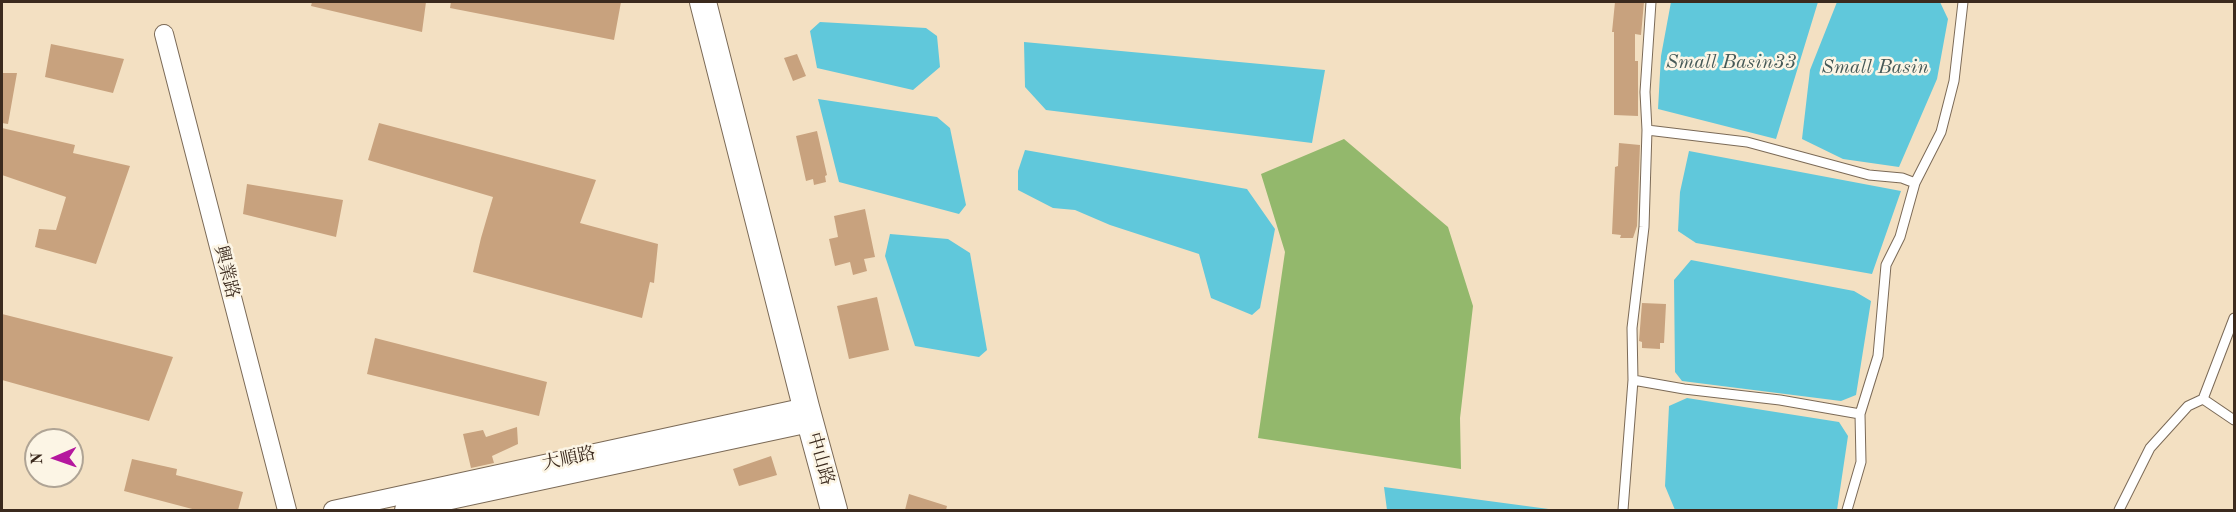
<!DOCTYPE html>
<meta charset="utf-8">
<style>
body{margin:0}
#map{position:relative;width:2236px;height:512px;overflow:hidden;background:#f3e0c2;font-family:"Old Standard TT",serif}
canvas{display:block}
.frame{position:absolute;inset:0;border:3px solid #3b2a1e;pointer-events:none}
.north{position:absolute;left:24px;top:428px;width:60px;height:60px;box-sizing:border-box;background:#fcf5e5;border:2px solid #afa495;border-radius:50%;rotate:268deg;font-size:16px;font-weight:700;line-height:24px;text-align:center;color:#3b2a1e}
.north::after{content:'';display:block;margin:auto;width:21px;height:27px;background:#b5179e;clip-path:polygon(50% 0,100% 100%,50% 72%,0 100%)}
</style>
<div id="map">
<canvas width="2236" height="512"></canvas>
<div class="frame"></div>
<div class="north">N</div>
</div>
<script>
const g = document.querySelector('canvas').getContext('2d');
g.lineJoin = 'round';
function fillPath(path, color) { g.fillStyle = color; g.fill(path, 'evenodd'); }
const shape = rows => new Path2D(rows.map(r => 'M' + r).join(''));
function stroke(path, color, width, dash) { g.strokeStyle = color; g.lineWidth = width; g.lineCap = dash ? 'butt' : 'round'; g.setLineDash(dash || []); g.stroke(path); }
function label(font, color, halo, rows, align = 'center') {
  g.font = font + ' "Old Standard TT","Noto Serif TC",serif'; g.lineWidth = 5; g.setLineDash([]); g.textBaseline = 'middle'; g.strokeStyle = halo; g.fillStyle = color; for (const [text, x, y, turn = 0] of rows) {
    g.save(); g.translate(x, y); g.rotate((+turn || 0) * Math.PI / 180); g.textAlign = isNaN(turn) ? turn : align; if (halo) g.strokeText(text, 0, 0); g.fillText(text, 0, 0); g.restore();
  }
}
const forest = shape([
 [1344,139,1448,227,1473,306,1460,418,1461,469,1258,438,1285,252,1261,174]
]);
const water = shape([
 [1671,2,1818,2,1776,139,1658,109,1661,56],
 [1837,2,1940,2,1948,19,1937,79,1899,167,1843,159,1802,139,1810,70],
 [820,22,926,28,937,36,940,67,913,90,817,68,810,31],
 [1024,42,1325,70,1312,143,1046,110,1025,87],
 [818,99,937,117,950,128,966,205,959,214,839,182],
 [1025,150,1247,189,1275,229,1260,308,1252,315,1211,298,1199,254,1110,225,1075,210,1053,208,1018,190,1018,171],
 [1689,151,1901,191,1872,274,1696,243,1678,231,1680,192],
 [890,234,948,239,970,253,987,350,979,357,915,346,885,256],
 [1691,260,1854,291,1871,301,1856,395,1841,401,1682,381,1675,372,1674,280],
 [1687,398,1839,422,1848,436,1837,510,1675,510,1665,486,1669,406],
 [1384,487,1556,510,1387,510]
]);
const building = shape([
 [312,2,426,2,422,32,311,6],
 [451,2,621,2,614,40,450,8],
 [1615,2,1644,2,1641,35,1635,34,1635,61,1638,61,1638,116,1614,115,1614,32,1612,32],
 [51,44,124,59,113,93,45,77],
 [797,54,806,76,793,81,784,58],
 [2,73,17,73,8,124,2,123],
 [379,123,596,180,580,223,658,244,654,283,650,282,642,318,473,272,481,238,493,197,368,160],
 [2,128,75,145,73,153,130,166,96,264,35,247,39,229,56,230,66,197,2,175],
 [817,131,827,175,825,176,826,182,814,185,813,179,806,181,796,136],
 [1619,143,1640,145,1637,226,1633,238,1620,238,1621,235,1612,234,1615,167,1618,166],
 [247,184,343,200,336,237,243,214],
 [865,209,875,257,864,259,867,271,853,275,850,262,835,266,829,239,838,237,834,216],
 [877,297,889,350,849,359,837,306],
 [1642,303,1666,304,1664,343,1660,343,1660,349,1642,348,1642,342,1639,341],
 [2,314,173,357,149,421,2,380],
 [375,338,547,382,539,416,367,374],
 [517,427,518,444,492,456,494,463,471,468,463,434,483,430,486,437],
 [771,456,777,475,739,486,733,469],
 [132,459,177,469,176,475,243,492,238,510,196,510,124,491],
 [909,494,947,506,946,510,905,510]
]);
const lane = shape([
 [1651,2,1645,92,1647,130,1747,142,1869,175,1902,178,1915,183,1941,132,1954,81,1963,2],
 [1633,380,1684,389,1780,400,1860,414,1861,462,1847,510],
 [2203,399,2234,420],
 [1860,414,1878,356,1886,265,1900,237,1915,183],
 [1623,510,1633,380,1632,328,1644,227,1647,130],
 [2119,510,2150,448,2188,406,2203,399,2234,318]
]);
const street = shape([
 [164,34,287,510],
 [333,510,806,407],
 [404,510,810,423]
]);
const secondary = shape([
 [703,2,806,407,834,510]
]);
const streetNames = [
 ["興業路",226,272,76],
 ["大順路",569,459,-12],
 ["中山路",820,459,74]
];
const waterNames = [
 ["Small Basin33",1731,63],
 ["Small Basin",1875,68]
];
fillPath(forest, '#93b86c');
fillPath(water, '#60c8db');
fillPath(building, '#c8a27e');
stroke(lane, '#7b6a57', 11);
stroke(street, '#7b6a57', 20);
stroke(secondary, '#7b6a57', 28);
stroke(lane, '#fff', 9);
stroke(street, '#fff', 18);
stroke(secondary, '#fff', 26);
label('18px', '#3b2a1e', '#fcf5e5', streetNames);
label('italic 20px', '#465957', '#fcf5e5', waterNames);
</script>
